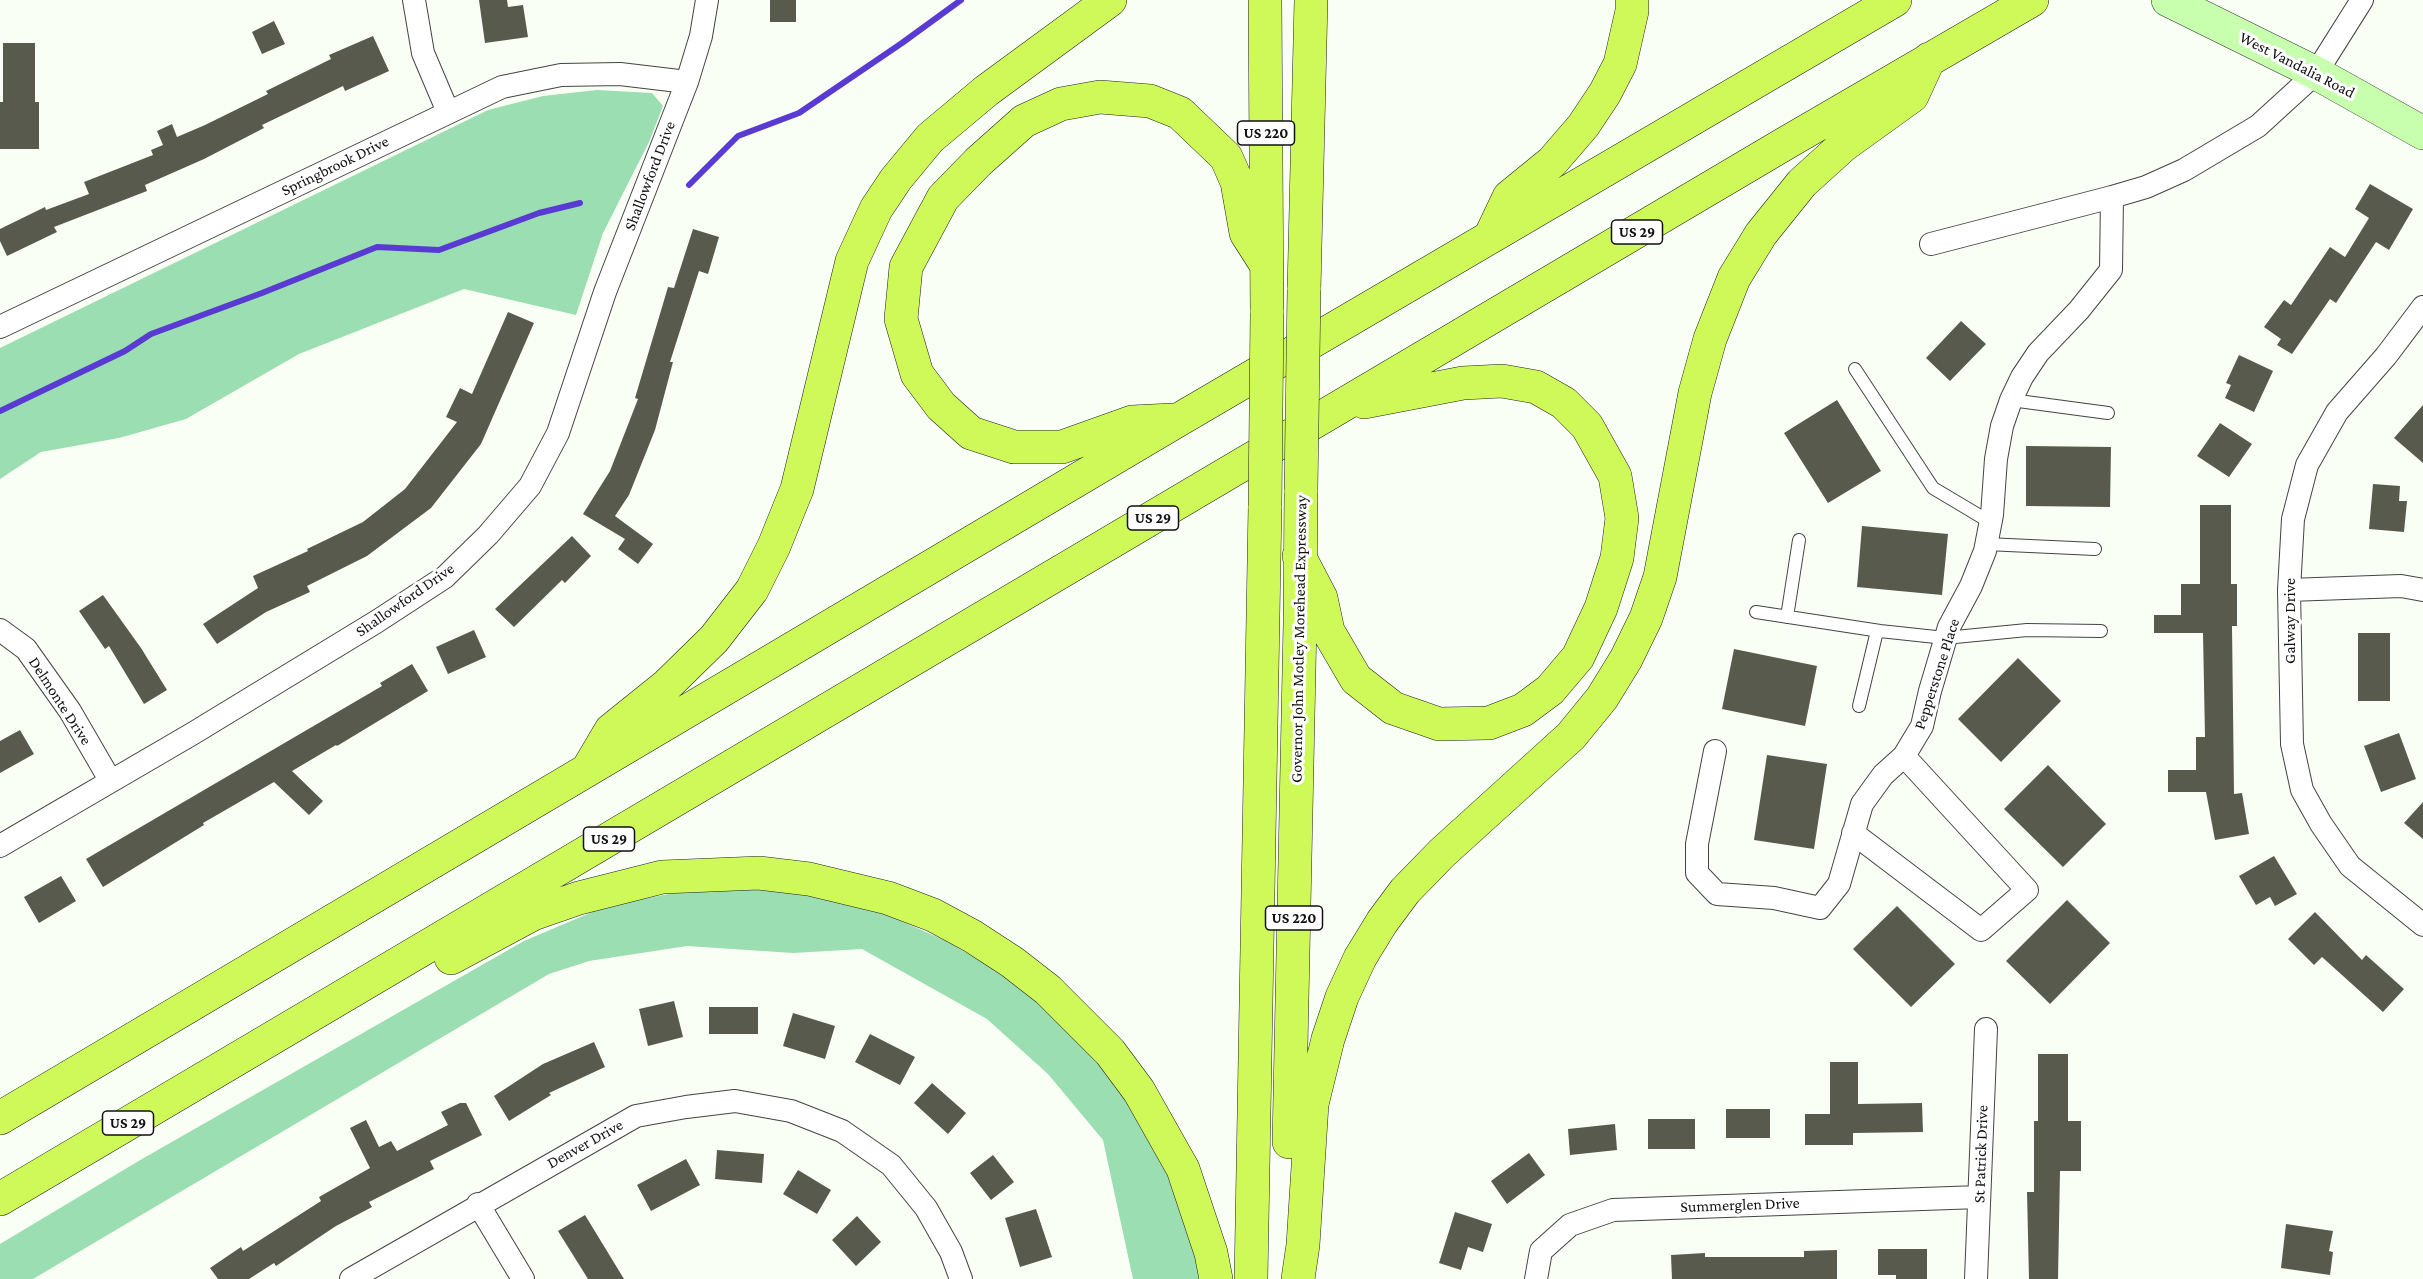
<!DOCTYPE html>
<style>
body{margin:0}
canvas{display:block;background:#f9fff4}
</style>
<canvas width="2423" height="1279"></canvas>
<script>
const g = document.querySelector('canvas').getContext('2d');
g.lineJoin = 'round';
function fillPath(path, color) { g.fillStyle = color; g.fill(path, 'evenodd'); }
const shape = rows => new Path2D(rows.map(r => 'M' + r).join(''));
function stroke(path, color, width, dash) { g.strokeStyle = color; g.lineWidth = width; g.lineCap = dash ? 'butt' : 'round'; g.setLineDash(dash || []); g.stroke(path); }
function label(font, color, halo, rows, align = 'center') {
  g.font = font + ' "Crimson Pro",serif'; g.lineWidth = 6; g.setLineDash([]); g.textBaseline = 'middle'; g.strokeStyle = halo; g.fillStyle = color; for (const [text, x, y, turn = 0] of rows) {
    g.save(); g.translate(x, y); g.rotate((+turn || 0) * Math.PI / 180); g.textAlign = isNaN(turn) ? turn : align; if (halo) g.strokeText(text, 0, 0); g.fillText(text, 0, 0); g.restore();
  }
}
const forest = shape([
 [597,90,652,93,663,106,649,142,603,233,576,315,464,289,299,354,186,419,119,438,41,452,0,479,0,348,488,110,543,96],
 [756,889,820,897,888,915,946,941,1010,978,1072,1034,1129,1100,1161,1154,1205,1279,1133,1279,1103,1140,1048,1074,987,1019,862,949,793,953,687,946,589,961,549,974,33,1279,0,1279,0,1244,142,1159,524,941,604,907,673,893]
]);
const stream = shape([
 [689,185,738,136,799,113,902,43,961,0],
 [0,411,125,351,151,334,262,293,377,247,439,250,539,213,580,203]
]);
const building = shape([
 [479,0,507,0,508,7,523,5,528,37,485,43],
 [770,0,796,0,796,22,770,22],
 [274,21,285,44,262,54,252,32],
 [373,36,389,71,345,91,343,86,262,125,264,128,204,159,145,185,147,191,54,227,57,232,7,256,0,241,0,229,45,207,46,210,89,194,84,182,153,155,151,150,163,145,157,131,172,124,177,137,205,125,268,94,266,91,331,59,329,55],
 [3,43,35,43,35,102,39,102,39,149,0,149,0,102,3,102],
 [2370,184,2413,209,2389,250,2376,242,2336,303,2330,299,2292,354,2277,345,2281,339,2264,327,2284,300,2291,305,2330,247,2345,257,2369,218,2355,209],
 [693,229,719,237,708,274,699,271,670,362,673,362,655,430,629,495,615,516,653,544,638,564,618,549,625,539,583,514,610,471,638,399,635,398,668,287,674,288],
 [508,312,534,323,481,444,431,508,367,556,307,586,310,592,266,612,217,644,203,624,258,588,253,576,308,551,307,549,363,522,405,489,457,422,446,417,460,388,472,394],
 [1961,321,1986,344,1950,381,1926,358],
 [2239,355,2273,371,2254,412,2225,398,2231,385,2226,383],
 [1837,400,1881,471,1828,503,1784,433],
 [2423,405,2423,463,2394,438],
 [2220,423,2252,444,2229,477,2197,456],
 [2026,446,2111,447,2110,507,2026,506],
 [2373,484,2400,486,2399,501,2407,501,2404,532,2369,529],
 [2200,505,2231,505,2231,584,2237,584,2237,626,2232,626,2234,794,2242,793,2249,834,2215,840,2206,792,2168,792,2168,770,2196,770,2196,737,2205,737,2203,633,2154,633,2154,615,2181,615,2181,584,2200,584],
 [1862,526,1948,534,1942,595,1857,587],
 [572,536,591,556,565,583,562,580,514,627,495,609],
 [103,595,141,648,167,690,144,704,109,646,105,649,79,611],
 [474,630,486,657,448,674,436,647],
 [2358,633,2390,633,2390,701,2358,701],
 [1734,649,1817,666,1805,726,1722,709],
 [2018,658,2061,701,2001,762,1958,719],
 [412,664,428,691,337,746,336,745,292,771,323,801,309,815,274,782,203,823,204,825,103,887,86,859,382,686,380,683],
 [20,730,34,754,0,773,0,741],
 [2399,733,2416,779,2381,792,2364,746],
 [1767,755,1827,764,1814,849,1754,840],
 [2048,765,2106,824,2063,867,2004,809],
 [2423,802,2423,839,2404,823],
 [2274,856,2297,894,2275,906,2270,897,2256,905,2239,876],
 [61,876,76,901,39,923,24,897],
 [2067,900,2110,943,2050,1004,2006,961],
 [1897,906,1955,964,1911,1007,1853,949],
 [2315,912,2362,960,2366,955,2404,989,2383,1012,2322,957,2314,965,2288,939],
 [674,1001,683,1037,648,1046,639,1009],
 [709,1007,758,1007,758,1034,709,1034],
 [793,1013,835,1026,825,1059,783,1046],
 [870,1034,915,1057,900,1085,855,1062],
 [594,1042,605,1067,549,1093,551,1095,509,1121,494,1096,543,1064],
 [2038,1054,2068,1054,2068,1121,2081,1121,2081,1171,2060,1171,2058,1279,2029,1279,2027,1192,2034,1192,2034,1121,2038,1121],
 [1830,1062,1858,1062,1858,1104,1922,1103,1923,1132,1853,1133,1853,1145,1805,1145,1805,1114,1830,1114],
 [932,1083,966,1113,948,1134,914,1103],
 [460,1103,466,1103,482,1135,430,1161,434,1169,369,1202,372,1207,336,1226,276,1266,274,1263,249,1279,218,1279,210,1268,241,1247,243,1251,321,1201,319,1197,370,1168,350,1128,366,1120,379,1147,391,1141,397,1151,448,1125,441,1112],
 [1726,1109,1770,1109,1770,1138,1726,1138],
 [1648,1119,1695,1119,1695,1149,1648,1149],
 [1615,1124,1617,1150,1570,1155,1568,1129],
 [717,1150,764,1154,762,1183,715,1179],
 [1529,1153,1545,1175,1507,1204,1491,1181],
 [993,1155,1014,1182,991,1200,970,1173],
 [686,1159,700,1185,651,1211,637,1185],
 [798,1170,831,1190,817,1214,783,1194],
 [1036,1209,1052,1257,1020,1267,1005,1218],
 [1455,1212,1492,1224,1483,1252,1468,1247,1461,1270,1439,1263],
 [585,1215,624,1279,588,1279,558,1231],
 [857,1216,881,1242,856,1266,832,1240],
 [2286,1224,2333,1231,2329,1251,2333,1252,2330,1275,2281,1268],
 [1878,1249,1927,1249,1927,1279,1896,1279,1896,1275,1878,1275],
 [1837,1250,1837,1279,1672,1279,1671,1255,1705,1253,1705,1257,1804,1257,1804,1251]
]);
const service = shape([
 [1855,369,1933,488,1990,522],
 [2011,400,2108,413],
 [1986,544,2095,549],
 [1756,612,1880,631,1945,638,2027,630,2101,631],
 [1787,617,1799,540],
 [1859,706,1877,631]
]);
const minor = shape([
 [414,0,423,53,448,112],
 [1931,244,2112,197,2146,187,2184,170,2258,126,2316,73,2362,0],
 [2423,307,2386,356,2337,412,2307,465,2293,519,2289,590,2292,744,2302,790,2321,824,2350,866,2423,925],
 [0,327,502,87,561,75,620,74,687,82],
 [2289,590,2401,586,2423,590],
 [0,630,26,649,70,711,110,780],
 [1715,751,1697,844,1697,873,1717,894,1774,898,1820,908,1839,884,1862,804,1883,775,1904,756,1922,726,1930,691,1949,627,1971,586,1985,551,1992,515,1996,459,2002,426,2011,400,2022,377,2038,353,2079,310,2111,270,2112,197],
 [1853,833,1981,930,2027,890,1904,756],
 [0,846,192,734,376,622,445,577,488,535,530,486,558,433,605,292,687,82,701,36,707,0],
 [478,1204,523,1279],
 [351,1279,636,1116,686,1107,735,1101,791,1111,842,1131,891,1165,926,1208,951,1252,961,1279],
 [1536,1279,1541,1251,1570,1225,1613,1210,1979,1197],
 [1976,1279,1986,1029]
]);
const secondary = shape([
 [2168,0,2316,73,2423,133]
]);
const motorway = shape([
 [1265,0,1267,313],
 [1490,237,1509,197,1552,162,1583,126,1605,93,1620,64,1632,11,1632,0],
 [1304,290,1311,0],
 [1172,420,1132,422,1062,447,1014,447,971,433,941,406,917,374,901,319,906,267,943,198,978,162,1024,121,1061,104,1100,97,1150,101,1180,113,1226,157,1237,182,1246,233,1267,266],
 [1299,556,1321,598,1328,631,1356,679,1393,708,1439,724,1489,723,1523,710,1550,690,1578,657,1601,608,1617,558,1622,518,1615,476,1587,426,1564,403,1536,387,1502,381,1463,383,1364,402],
 [588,769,611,730,667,685,714,639,752,590,774,546,797,489,852,261,876,209,896,179,930,138,986,91,1110,0],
 [451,958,533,914,579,898,662,877,759,873,809,879,888,898,933,915,972,936,1012,962,1048,990,1110,1052,1139,1091,1183,1169,1211,1253,1216,1279],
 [0,1118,1180,419,1895,0],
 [1289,1142,1300,623,1301,490],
 [0,1199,1786,143,2032,0],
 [1251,1279,1265,506],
 [1298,1279,1303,1245,1312,1104,1328,1039,1342,997,1360,958,1382,922,1405,891,1442,853,1571,736,1602,698,1626,659,1646,618,1660,577,1695,393,1710,339,1734,278,1761,234,1802,183,1844,145,1912,96,1929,59]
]);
const motorwayBridge = shape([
 [1301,490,1304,290],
 [1265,506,1267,313]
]);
const shields = [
 [1266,133,57],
 [1637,232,51],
 [1153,518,51],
 [609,839,51],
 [1294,918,57],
 [128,1123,51]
];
const shieldNames = [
 ["US 220",1266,133],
 ["US 29",1637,232],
 ["US 29",1153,518],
 ["US 29",609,839],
 ["US 220",1294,918],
 ["US 29",128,1123]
];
const streetNames = [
 ["West Vandalia Road",2297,65,27],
 ["Springbrook Drive",335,166,-26],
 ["Shallowford Drive",650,176,-69],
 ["Shallowford Drive",405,600,-35],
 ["Galway Drive",2290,621,-90],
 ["Governor John Motley Morehead Expressway",1299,639,-89],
 ["Pepperstone Place",1937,674,-72],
 ["Delmonte Drive",60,701,57],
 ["Denver Drive",585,1144,-29],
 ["St Patrick Drive",1981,1154,-88],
 ["Summerglen Drive",1740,1205,-2]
];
fillPath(forest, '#9adeb2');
stroke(stream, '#593bd3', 6);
fillPath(building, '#575a4c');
stroke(service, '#444', 14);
stroke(minor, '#444', 24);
stroke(secondary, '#333', 34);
stroke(motorway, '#222', 34);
stroke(service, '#fff', 12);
stroke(minor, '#fff', 22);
stroke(secondary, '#c8ffaf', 33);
stroke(motorway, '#cff959', 33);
stroke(motorwayBridge, '#222', 34, []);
stroke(motorwayBridge, '#cff959', 33);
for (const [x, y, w] of shields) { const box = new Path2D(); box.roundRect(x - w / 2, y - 12, w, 24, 4.5); g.fillStyle = '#fff'; g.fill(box); stroke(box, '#111', 1.5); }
label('bold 15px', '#111', null, shieldNames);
label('16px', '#111', '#fff', streetNames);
</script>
